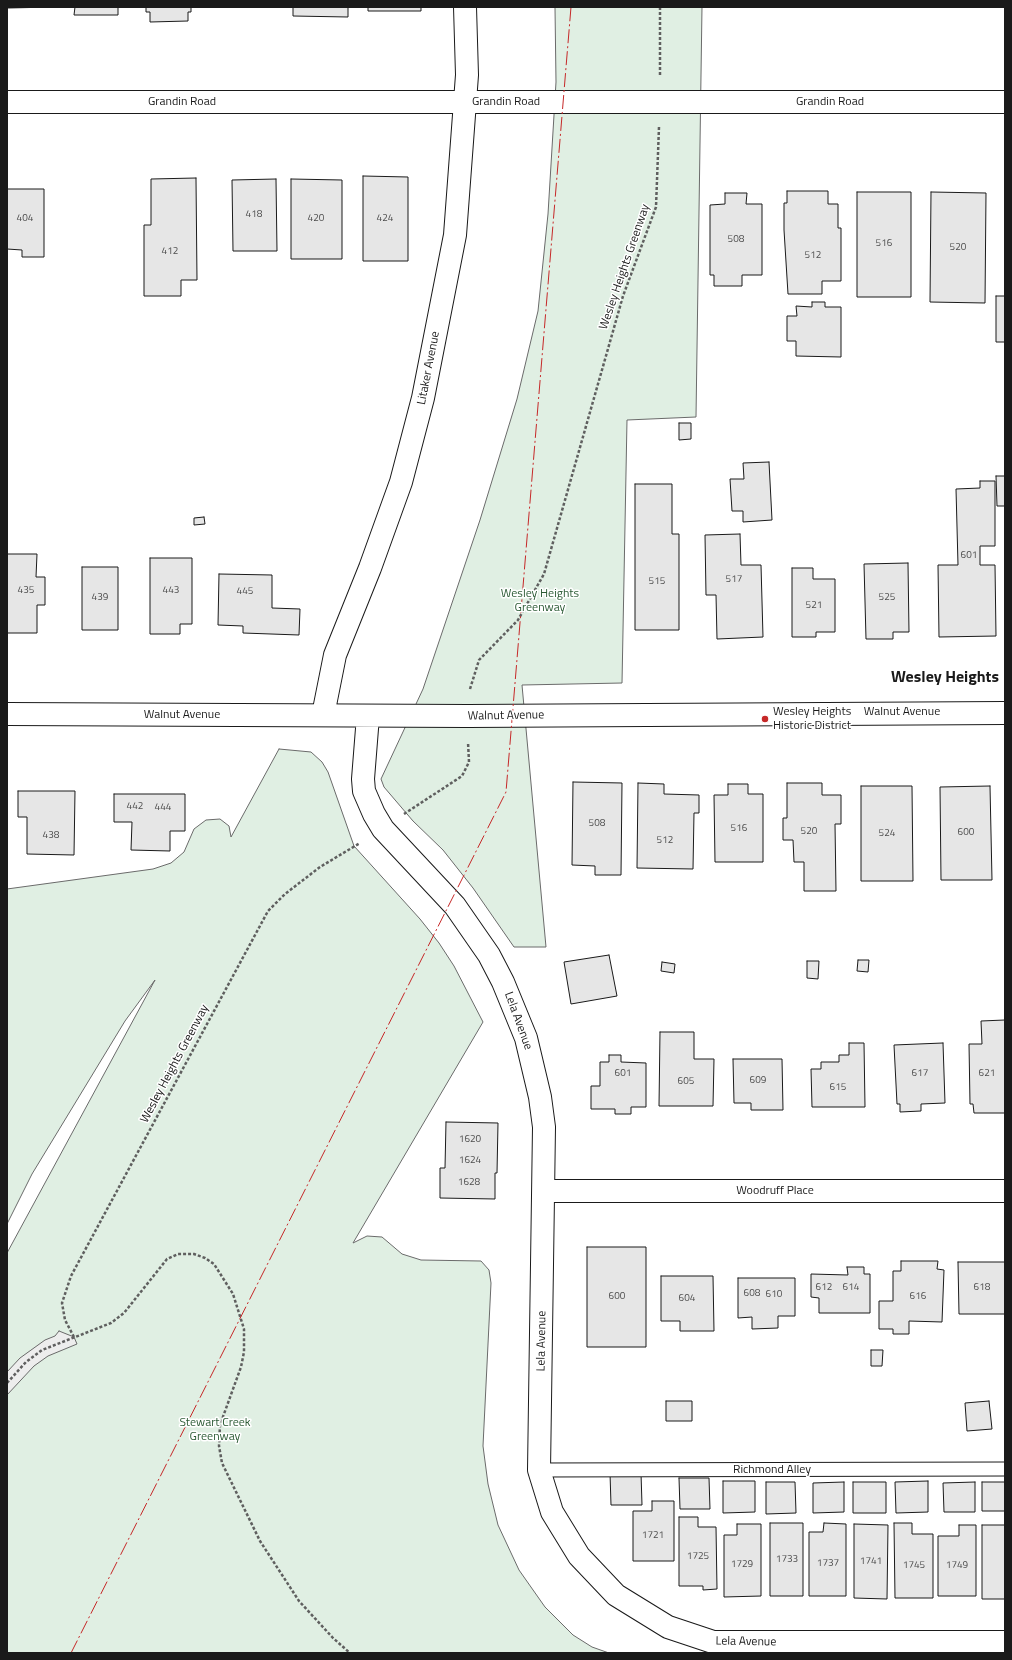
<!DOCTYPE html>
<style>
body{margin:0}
#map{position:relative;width:1012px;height:1660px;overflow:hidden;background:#fff;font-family:"Titillium Web",sans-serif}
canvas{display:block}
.frame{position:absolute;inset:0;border:8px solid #1a1a1a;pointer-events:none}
</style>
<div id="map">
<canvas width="1012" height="1660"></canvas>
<div class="frame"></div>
</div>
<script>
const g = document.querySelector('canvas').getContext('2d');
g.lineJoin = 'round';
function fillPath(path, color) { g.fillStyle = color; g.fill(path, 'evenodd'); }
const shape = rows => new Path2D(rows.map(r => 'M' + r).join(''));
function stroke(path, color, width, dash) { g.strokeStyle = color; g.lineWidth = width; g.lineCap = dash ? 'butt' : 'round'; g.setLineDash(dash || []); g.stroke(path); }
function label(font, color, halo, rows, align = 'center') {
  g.font = font + ' "Titillium Web",sans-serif'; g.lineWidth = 3; g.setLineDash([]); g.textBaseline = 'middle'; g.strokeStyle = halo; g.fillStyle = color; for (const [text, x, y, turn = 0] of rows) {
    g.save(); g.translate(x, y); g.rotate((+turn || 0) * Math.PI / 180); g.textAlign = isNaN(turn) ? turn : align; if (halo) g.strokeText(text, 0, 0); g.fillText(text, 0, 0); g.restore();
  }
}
const green = shape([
 [555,7,702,7,696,417,627,420,622,683,522,685,546,947,514,947,473,888,443,850,413,821,384,787,381,779,423,689,480,520,517,399,538,311,548,214,556,82,555,7],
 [279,749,311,752,322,762,328,772,354,846,420,919,439,943,454,966,483,1022,353,1243,367,1236,382,1237,402,1254,421,1260,481,1261,489,1270,491,1283,483,1446,488,1484,498,1525,519,1570,545,1607,573,1635,592,1647,609,1653,7,1653,7,1253,155,980,125,1021,32,1174,7,1224,7,889,153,869,171,863,184,852,194,829,206,820,220,819,229,826,231,837,279,749]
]);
const parking = shape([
 [59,1331,74,1337,77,1344,48,1356,34,1366,7,1395,7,1372,20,1358,45,1340,55,1336,59,1331]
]);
const building = shape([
 [7,7,54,7,7,8,7,7],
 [75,7,118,7,118,15,74,15,75,7],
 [146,7,191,7,191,12,188,12,188,21,150,22,150,12,146,12,146,7],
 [293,7,348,7,348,17,293,16,293,7],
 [368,7,421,7,421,11,368,11,368,7],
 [363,176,408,177,408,261,363,261,363,176],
 [196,178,197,280,181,280,181,296,144,296,144,225,151,225,151,179,196,178],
 [276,179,277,251,233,251,232,180,276,179],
 [291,179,342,180,342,259,291,259,291,179],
 [7,189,44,189,44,257,22,257,22,250,7,249,7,189],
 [787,191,828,191,828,204,838,204,838,228,841,228,841,281,822,281,822,294,788,294,784,230,784,203,787,203,787,191],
 [857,192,911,192,911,297,857,297,857,192],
 [931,192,986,193,985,303,930,302,931,192],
 [725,193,747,193,746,204,762,204,762,275,742,275,742,286,714,286,714,275,710,275,710,205,725,204,725,193],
 [996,296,1005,296,1005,342,996,342,996,296],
 [812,302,825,302,825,307,841,307,841,357,796,356,796,341,787,341,787,316,797,316,796,306,812,307,812,302],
 [679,423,691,423,691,439,679,440,679,423],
 [769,462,772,520,743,522,743,511,732,511,730,479,744,479,743,463,769,462],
 [996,476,1005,476,1005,506,997,506,996,476],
 [980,481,995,481,995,546,980,546,980,565,995,565,996,636,939,637,938,565,958,565,956,489,980,488,980,481],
 [635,484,672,484,672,534,679,534,679,630,635,630,635,484],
 [204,517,205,524,194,525,194,518,204,517],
 [740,534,741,565,761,565,763,637,717,639,716,595,706,595,705,535,740,534],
 [7,554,37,554,36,577,45,577,45,605,37,605,37,633,7,633,7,554],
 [150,558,192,558,192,624,180,624,180,634,150,634,150,558],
 [908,563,909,632,893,632,893,639,866,639,864,564,908,563],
 [82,567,118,567,118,630,82,630,82,567],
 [792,568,813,568,813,579,835,579,835,632,816,632,816,637,792,637,792,568],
 [219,574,272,575,272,608,300,609,299,635,243,633,243,626,218,625,219,574],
 [573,782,622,783,621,875,595,875,595,866,572,865,573,782],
 [638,783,664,784,664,794,699,795,699,813,694,813,693,869,637,868,638,783],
 [787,783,822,783,822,795,841,795,841,824,835,824,836,891,804,891,804,862,794,862,793,840,783,840,783,818,787,818,787,783],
 [728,784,748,784,748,794,763,794,763,862,715,862,714,795,728,795,728,784],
 [861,786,912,786,913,881,861,881,861,786],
 [990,786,992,880,941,880,940,787,990,786],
 [18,791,75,791,74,855,27,854,27,817,18,817,18,791],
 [114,794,185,794,185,831,170,831,170,851,131,850,132,822,114,822,114,794],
 [609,955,617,996,571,1004,564,962,609,955],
 [858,960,869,960,868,972,857,971,858,960],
 [807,961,819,961,818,979,807,978,807,961],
 [662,962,675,964,674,973,661,971,662,962],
 [1005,1020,1005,1113,974,1113,973,1104,970,1104,969,1044,982,1044,981,1021,1005,1020],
 [660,1032,694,1032,694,1059,714,1059,713,1106,659,1106,660,1032],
 [849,1043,864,1043,865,1107,812,1107,811,1069,821,1069,821,1062,839,1062,839,1055,849,1055,849,1043],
 [943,1043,945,1103,921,1104,921,1111,900,1112,900,1104,897,1104,894,1045,943,1043],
 [609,1055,621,1055,621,1062,646,1063,646,1107,631,1107,631,1114,615,1114,615,1109,591,1109,591,1086,600,1086,600,1062,609,1062,609,1055],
 [733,1059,782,1059,783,1110,751,1110,751,1103,734,1103,733,1059],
 [446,1122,498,1123,497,1173,495,1173,495,1199,440,1198,440,1168,445,1168,446,1122],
 [587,1247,646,1247,646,1347,587,1347,587,1247],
 [901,1261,938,1261,937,1269,944,1270,942,1322,909,1321,909,1334,893,1334,893,1329,879,1329,879,1301,893,1301,893,1271,901,1271,901,1261],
 [958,1262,1005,1262,1005,1314,959,1314,958,1262],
 [847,1267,864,1267,864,1274,870,1274,870,1313,819,1313,819,1298,811,1297,811,1274,848,1275,847,1267],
 [661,1276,713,1276,714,1331,680,1331,680,1321,661,1321,661,1276],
 [738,1278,795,1278,795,1316,778,1316,778,1328,752,1329,752,1317,738,1318,738,1278],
 [871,1350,883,1350,882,1366,871,1366,871,1350],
 [666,1401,692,1401,692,1421,666,1421,666,1401],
 [989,1401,992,1429,967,1431,965,1403,989,1401],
 [610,1473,641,1473,642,1505,611,1505,610,1473],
 [679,1478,709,1478,710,1509,680,1509,679,1478],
 [723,1481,755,1481,755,1512,723,1513,723,1481],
 [928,1481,928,1512,896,1513,895,1482,928,1481],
 [766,1482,795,1482,796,1513,766,1514,766,1482],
 [844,1482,844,1512,813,1513,813,1483,844,1482],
 [853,1482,886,1482,886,1513,853,1513,853,1482],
 [975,1482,975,1512,944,1512,943,1483,975,1482],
 [982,1482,1005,1482,1005,1511,982,1511,982,1482],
 [652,1501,674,1501,674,1561,633,1561,633,1511,652,1511,652,1501],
 [679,1517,698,1517,698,1527,716,1527,717,1589,703,1590,703,1586,679,1586,679,1517],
 [770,1523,803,1523,803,1596,770,1596,770,1523],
 [824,1523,846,1524,846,1596,809,1596,809,1532,823,1532,824,1523],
 [894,1523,912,1523,912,1534,933,1534,933,1598,895,1598,894,1523],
 [737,1524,761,1524,761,1596,724,1597,724,1535,737,1535,737,1524],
 [854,1524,888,1525,887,1599,854,1598,854,1524],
 [959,1525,976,1525,976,1596,938,1596,938,1536,959,1536,959,1525],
 [982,1525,1005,1525,1005,1599,982,1599,982,1525]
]);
const path = shape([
 [660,7,660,76],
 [470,689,479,660,518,620,544,574,623,296,656,207,659,127],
 [404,814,462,776,469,762,468,742],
 [74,1337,65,1320,62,1303,71,1276,268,911,285,894,320,867,360,843],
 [7,1383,26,1362,42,1350,111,1323,124,1313,167,1259,178,1254,194,1254,205,1258,214,1264,233,1294,244,1329,244,1352,241,1367,220,1425,219,1446,222,1463,260,1541,299,1601,333,1638,350,1653]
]);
const lane = shape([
 [539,1470,1005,1469]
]);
const street = shape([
 [7,102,1005,102],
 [7,714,468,716,1005,713],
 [323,715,335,655,370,568,401,482,423,398,455,235,467,75,465,7],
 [368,716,363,779,364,791,374,814,383,829,455,906,489,955,503,982,526,1038,540,1097,544,1127,539,1470,552,1512,579,1556,616,1595,668,1627,713,1642,1005,1642],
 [545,1191,1005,1191]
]);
const power = shape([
 [71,1653,506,792,571,7]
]);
const markers = [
 [765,719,4,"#c62828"]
];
const numberNames = [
 ["418",254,215],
 ["404",25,219],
 ["420",316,219],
 ["424",385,219],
 ["508",736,240],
 ["516",884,244],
 ["520",958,248],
 ["412",170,252],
 ["512",813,256],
 ["601",969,556],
 ["517",734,580],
 ["515",657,582],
 ["435",26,591],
 ["443",171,591],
 ["445",245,592],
 ["439",100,598],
 ["525",887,598],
 ["521",814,606],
 ["442",135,807],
 ["444",163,808],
 ["508",597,824],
 ["516",739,829],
 ["520",809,832],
 ["600",966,833],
 ["524",887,834],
 ["438",51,836],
 ["512",665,841],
 ["601",623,1074],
 ["617",920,1074],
 ["621",987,1074],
 ["609",758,1081],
 ["605",686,1082],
 ["615",838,1088],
 ["1620",470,1140],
 ["1624",470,1161],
 ["1628",469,1183],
 ["612",824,1288],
 ["614",851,1288],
 ["618",982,1288],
 ["608",752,1294],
 ["610",774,1295],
 ["600",617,1297],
 ["616",918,1297],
 ["604",687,1299],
 ["1721",653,1536],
 ["1725",698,1557],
 ["1733",787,1560],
 ["1741",871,1562],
 ["1737",828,1564],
 ["1729",742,1565],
 ["1745",914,1566],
 ["1749",957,1566]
];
const streetNames = [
 ["Grandin Road",182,102],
 ["Grandin Road",506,102],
 ["Grandin Road",830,102],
 ["Wesley Heights Greenway",625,267,-71],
 ["Litaker Avenue",429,368,-79],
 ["Walnut Avenue",902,712],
 ["Walnut Avenue",182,715],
 ["Walnut Avenue",506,716,-1],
 ["Lela Avenue",518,1021,70],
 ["Wesley Heights Greenway",175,1064,-62],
 ["Woodruff Place",775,1191],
 ["Lela Avenue",542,1341,-89],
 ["Richmond Alley",772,1470],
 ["Lela Avenue",746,1642,1]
];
const parkNames = [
 ["Wesley Heights",540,594],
 ["Greenway",540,608],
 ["Stewart Creek",215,1423],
 ["Greenway",215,1437]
];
const poiNames = [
 ["Wesley Heights",773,712],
 ["Historic District",773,726]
];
const districtNames = [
 ["Wesley Heights",945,678]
];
fillPath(green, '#e0efe3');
stroke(green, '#6a6a6a', 1);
fillPath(parking, '#ededed');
stroke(parking, '#6a6a6a', 1);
fillPath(building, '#e6e6e6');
stroke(building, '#1a1a1a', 1);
stroke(lane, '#1a1a1a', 15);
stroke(street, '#1a1a1a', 24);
stroke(path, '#5f5f5f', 2.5, [3, 2]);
stroke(lane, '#fff', 13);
stroke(street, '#fff', 22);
stroke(power, '#c62828', 1, [14, 3, 2, 3]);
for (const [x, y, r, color] of markers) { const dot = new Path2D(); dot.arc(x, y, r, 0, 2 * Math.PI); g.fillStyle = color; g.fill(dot); stroke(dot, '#fff', 1.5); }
label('10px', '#4d4d4d', null, numberNames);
label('12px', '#1a1a1a', '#fff', streetNames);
label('12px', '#2b5a34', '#fff', parkNames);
label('12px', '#1a1a1a', '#fff', poiNames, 'left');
label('bold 16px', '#1a1a1a', '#fff', districtNames);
</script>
